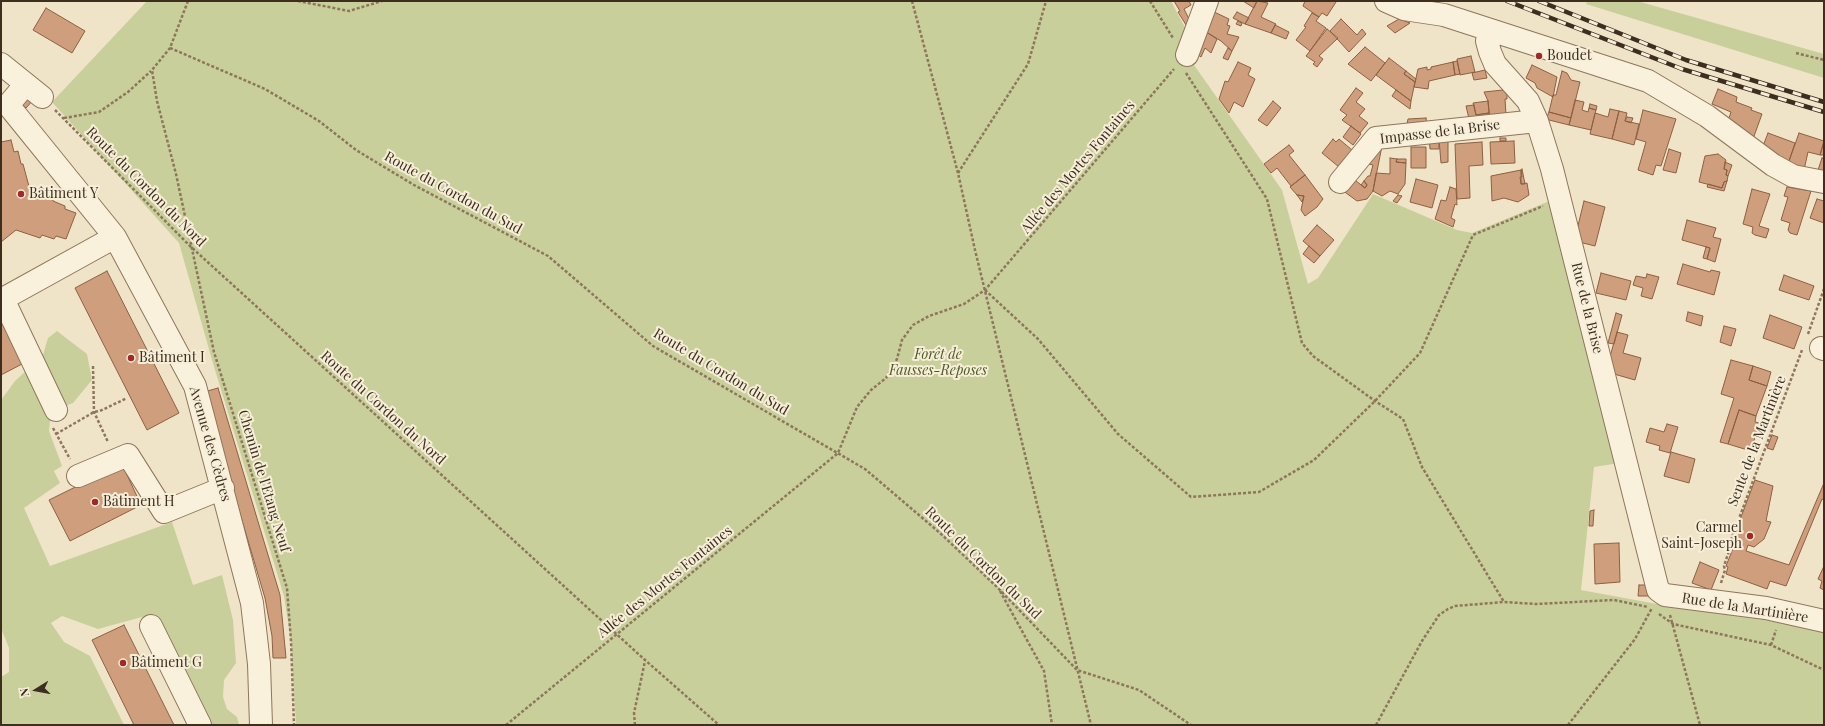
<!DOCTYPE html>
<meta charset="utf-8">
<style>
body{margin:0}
#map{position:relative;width:1825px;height:726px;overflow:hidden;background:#f0e4c8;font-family:"Playfair Display",serif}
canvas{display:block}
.frame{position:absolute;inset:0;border:2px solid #3d2e20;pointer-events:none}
.north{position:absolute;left:16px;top:670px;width:40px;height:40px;-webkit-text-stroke:3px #f7eed8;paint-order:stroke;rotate:259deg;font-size:11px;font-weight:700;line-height:16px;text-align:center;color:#3d2e20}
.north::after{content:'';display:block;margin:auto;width:14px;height:18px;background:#3d2e20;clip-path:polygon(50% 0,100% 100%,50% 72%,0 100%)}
</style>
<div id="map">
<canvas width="1825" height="726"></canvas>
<div class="frame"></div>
<div class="north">N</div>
</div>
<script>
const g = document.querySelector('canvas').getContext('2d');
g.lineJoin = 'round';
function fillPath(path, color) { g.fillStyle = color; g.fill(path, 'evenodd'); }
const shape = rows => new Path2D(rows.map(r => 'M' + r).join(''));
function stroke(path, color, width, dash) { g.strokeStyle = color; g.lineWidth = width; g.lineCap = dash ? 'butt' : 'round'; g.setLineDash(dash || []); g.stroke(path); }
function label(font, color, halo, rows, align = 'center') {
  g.font = font + ' "Playfair Display",serif'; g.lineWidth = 4; g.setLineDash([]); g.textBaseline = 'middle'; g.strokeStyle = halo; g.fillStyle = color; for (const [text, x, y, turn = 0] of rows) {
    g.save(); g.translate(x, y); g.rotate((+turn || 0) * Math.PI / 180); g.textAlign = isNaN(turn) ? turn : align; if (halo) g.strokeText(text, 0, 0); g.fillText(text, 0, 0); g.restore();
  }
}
const green = shape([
 [147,1,1171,1,1191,39,1187,55,1282,190,1308,284,1318,278,1373,194,1457,230,1472,233,1552,200,1626,462,1594,467,1581,590,1657,604,1776,620,1824,631,1824,725,296,725,291,641,284,596,212,360,179,243,52,102],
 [1587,1,1637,1,1824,54,1824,78,1586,4],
 [57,331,87,354,92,380,73,403,51,411,49,431,62,466,54,471,60,483,24,508,50,566,172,522,193,585,222,575,233,620,236,663,224,680,223,697,227,709,237,717,239,725,207,725,153,614,98,629,62,616,51,623,64,642,90,656,124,725,1,725,1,677,9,672,9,648,1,628,1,400,15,381,43,355,48,338]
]);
const building = shape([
 [1174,1,1189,1,1191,5,1184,9,1190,21,1191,33,1178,12,1180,11,1174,1],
 [1243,1,1257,1,1254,8,1243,1],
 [1257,1,1268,3,1261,17,1276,24,1271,33,1245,24,1257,1],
 [1305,1,1334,1,1336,2,1327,16,1322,13,1319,17,1303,6,1305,1],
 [46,8,85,31,72,53,33,30,46,8],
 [1210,10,1229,19,1227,25,1230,26,1227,34,1239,37,1232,51,1221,41,1203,30,1210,10],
 [1237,12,1249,18,1245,24,1233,18,1237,12],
 [1312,13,1319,17,1316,21,1326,28,1310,51,1296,40,1306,27,1304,26,1312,13],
 [1341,19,1357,35,1362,29,1366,34,1349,52,1330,31,1341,19],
 [1399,19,1410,23,1395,33,1387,26,1399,19],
 [1238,21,1242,23,1241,26,1236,24,1238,21],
 [1275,25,1289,32,1286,39,1271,33,1275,25],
 [1327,29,1338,38,1319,56,1323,59,1317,67,1313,64,1315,62,1306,56,1327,29],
 [1203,30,1217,39,1211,53,1205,48,1201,57,1194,52,1203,30],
 [1365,47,1385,63,1371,81,1348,64,1365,47],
 [1228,48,1232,51,1228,60,1223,58,1228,48],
 [1471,56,1475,72,1460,75,1457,59,1471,56],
 [1389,58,1406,71,1404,74,1415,82,1411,101,1376,75,1389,58],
 [1457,61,1460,74,1455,75,1453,62,1457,61],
 [1238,62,1251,68,1248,75,1255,79,1243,107,1234,102,1229,113,1219,99,1225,81,1228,82,1238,62],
 [1453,62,1455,75,1429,81,1428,89,1414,87,1418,69,1427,67,1427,70,1431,69,1431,67,1453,62],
 [1532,65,1557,77,1553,97,1537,88,1535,83,1526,78,1532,65],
 [1485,70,1487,78,1474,80,1472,73,1485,70],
 [1406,71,1416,79,1415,82,1404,74,1406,71],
 [1562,71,1567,73,1571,80,1580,82,1571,118,1549,112,1553,95,1556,95,1562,71],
 [1356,88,1363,93,1356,102,1365,109,1359,116,1368,123,1360,133,1342,120,1347,115,1340,110,1356,88],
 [1718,89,1737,97,1736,102,1752,108,1751,110,1762,114,1753,139,1728,121,1731,112,1712,104,1718,89],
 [1396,90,1411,101,1410,109,1392,96,1396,90],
 [1503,90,1507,95,1507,99,1505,99,1506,115,1490,121,1488,101,1484,92,1503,90],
 [26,95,33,100,26,108,20,103,26,95],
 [1575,100,1584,102,1582,110,1588,112,1589,108,1596,110,1591,130,1569,125,1575,100],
 [1273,101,1281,108,1267,126,1258,120,1273,101],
 [1488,101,1489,113,1476,115,1473,103,1488,101],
 [1590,104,1597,106,1596,110,1589,108,1590,104],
 [1474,105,1476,115,1489,113,1490,121,1470,123,1466,106,1474,105],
 [1610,109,1619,111,1612,139,1590,134,1595,113,1608,117,1610,109],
 [1643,110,1676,119,1661,166,1656,165,1653,175,1638,170,1646,142,1636,139,1643,110],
 [1619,111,1627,113,1625,121,1639,124,1634,145,1612,139,1619,111],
 [1549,112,1571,118,1569,125,1549,120,1547,117,1549,112],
 [1627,117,1633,118,1631,123,1625,121,1627,117],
 [1426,118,1427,127,1406,129,1408,119,1426,118],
 [1351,126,1361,134,1353,145,1343,137,1351,126],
 [1768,133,1795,143,1788,164,1763,146,1768,133],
 [1799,133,1824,141,1820,155,1808,152,1804,170,1788,164,1799,133],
 [1439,136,1439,149,1430,149,1429,137,1439,136],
 [1500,138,1506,138,1506,141,1500,141,1500,138],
 [1333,139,1336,142,1339,139,1352,150,1339,167,1322,153,1333,139],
 [1439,139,1448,139,1448,162,1441,163,1439,139],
 [11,140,14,152,18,151,21,164,23,164,30,190,53,198,53,201,65,206,65,209,76,213,66,239,56,236,54,239,42,235,40,238,16,230,1,242,1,142,11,140],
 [1383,141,1373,191,1367,199,1357,201,1342,190,1351,177,1365,188,1367,185,1364,181,1368,176,1370,176,1373,165,1369,164,1383,141],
 [1514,141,1515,163,1491,164,1490,142,1514,141],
 [1482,142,1483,165,1469,166,1470,198,1457,199,1455,144,1482,142],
 [1824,142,1824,155,1820,155,1824,142],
 [1289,145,1294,151,1289,155,1305,175,1291,186,1277,168,1271,173,1264,164,1289,145],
 [1411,147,1426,147,1426,168,1411,168,1411,147],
 [1669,149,1681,153,1676,173,1663,170,1669,149],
 [1718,154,1726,160,1724,169,1727,170,1726,175,1728,176,1727,181,1724,182,1722,188,1699,182,1705,156,1718,154],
 [1390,158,1397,159,1396,162,1406,163,1405,184,1398,194,1390,191,1382,196,1373,191,1376,173,1390,174,1390,158],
 [1822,158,1824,158,1824,175,1818,170,1822,158],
 [1397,159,1406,159,1406,163,1396,162,1397,159],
 [1725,162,1732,165,1728,176,1726,175,1727,170,1724,169,1725,162],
 [1522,169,1525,184,1521,184,1520,177,1522,177,1521,170,1522,169],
 [1521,170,1521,184,1527,183,1529,195,1518,202,1504,198,1492,201,1491,176,1521,170],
 [1305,175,1323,199,1317,207,1305,216,1301,210,1304,196,1297,195,1290,187,1305,175],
 [1416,179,1438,185,1432,208,1410,202,1416,179],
 [1364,181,1367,185,1365,188,1361,185,1364,181],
 [1727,181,1724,191,1707,187,1708,184,1722,188,1724,182,1727,181],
 [1450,187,1456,189,1457,205,1455,204,1451,218,1455,220,1453,227,1435,219,1441,200,1446,201,1450,187],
 [1787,187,1811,191,1797,235,1790,233,1788,230,1790,223,1781,220,1788,197,1784,196,1787,187],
 [1752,189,1770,194,1759,226,1769,229,1766,238,1755,235,1752,233,1753,227,1743,224,1752,189],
 [1297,195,1304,196,1302,202,1297,195],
 [1398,195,1402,196,1397,203,1393,201,1398,195],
 [1817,199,1824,201,1824,223,1810,218,1817,199],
 [1584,201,1605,207,1595,246,1579,242,1576,234,1584,201],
 [1687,220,1716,228,1713,237,1721,239,1715,262,1707,259,1710,248,1682,240,1687,220],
 [1317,225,1334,240,1320,256,1303,241,1317,225],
 [1309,246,1320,256,1314,263,1303,254,1309,246],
 [1706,247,1710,248,1707,259,1703,258,1706,247],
 [1683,264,1710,272,1711,270,1720,272,1714,295,1677,284,1683,264],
 [107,271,179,413,147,430,75,288,107,271],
 [1601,273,1631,281,1626,300,1596,293,1601,273],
 [1647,274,1659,277,1652,299,1641,296,1643,288,1633,285,1636,276,1646,278,1647,274],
 [1784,275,1814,286,1809,300,1779,290,1784,275],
 [1688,312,1703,316,1701,326,1686,321,1688,312],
 [1616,313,1622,315,1614,344,1608,343,1616,313],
 [1770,315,1802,327,1794,349,1763,338,1770,315],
 [2,323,22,364,1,375,1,324,2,323],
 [1724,326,1736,329,1731,346,1720,342,1724,326],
 [1617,332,1628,335,1623,353,1641,358,1635,380,1614,374,1607,367,1617,332],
 [1731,360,1753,366,1749,380,1767,386,1756,416,1739,410,1728,444,1720,442,1734,398,1721,394,1731,360],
 [1753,366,1771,372,1767,386,1749,380,1753,366],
 [218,388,280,595,286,658,273,658,272,636,265,598,204,392,218,388],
 [1739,410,1756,416,1755,422,1759,423,1751,451,1728,444,1739,410],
 [1667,424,1678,427,1670,453,1659,450,1660,446,1646,442,1650,428,1664,432,1667,424],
 [1772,435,1778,437,1773,450,1767,448,1772,435],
 [1671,452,1695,459,1689,483,1664,476,1671,452],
 [122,464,141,505,70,541,49,500,122,464],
 [1755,480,1773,486,1766,521,1771,522,1764,539,1754,547,1748,545,1746,551,1789,565,1824,483,1824,500,1822,499,1786,586,1770,581,1767,589,1726,574,1728,567,1726,566,1734,546,1732,541,1755,480],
 [1594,510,1593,526,1589,526,1590,511,1594,510],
 [1619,543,1620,582,1595,584,1594,544,1619,543],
 [1700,562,1719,570,1711,590,1692,583,1700,562],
 [1824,566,1824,590,1820,588,1822,581,1818,579,1824,566],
 [1639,585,1648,585,1651,596,1638,596,1639,585],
 [124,625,174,725,134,725,92,640,124,625]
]);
const path = shape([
 [188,1,170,48,152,70,157,101,176,174,214,352,287,588,291,641,294,725],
 [298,1,349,11,382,1],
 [912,1,958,173,975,250,1091,725],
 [1150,1,1173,38],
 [170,48,265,89,319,121,356,150,414,185,548,256,653,346,865,469,940,533,998,588,1077,670,1139,690,1191,725],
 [1796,53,1824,60],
 [1186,73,1267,199,1302,343,1313,356,1375,401,1403,419,1422,467,1504,602],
 [55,110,190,246,645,660,719,725],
 [64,118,99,112,128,92,151,71],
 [958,173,1028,64,1046,1],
 [985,290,1038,339,1118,434,1191,497,1259,492,1314,460,1375,401,1420,353,1473,235,1543,206],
 [1808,334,1824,289],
 [93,366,94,412,108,442],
 [53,428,70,459],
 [56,434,94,412,100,411,127,398],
 [1721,583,1725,570,1724,566,1729,551,1728,548,1802,350],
 [1000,591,1044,671,1052,725],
 [1659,614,1673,624,1771,645,1824,670],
 [1670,615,1700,725],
 [1771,645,1776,630],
 [506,725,838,453,857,407,871,390,886,378,897,359,902,340,913,325,929,316,964,304,985,290,1174,69],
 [635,725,634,713,645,661],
 [1376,725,1422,641,1439,615,1448,609,1455,606,1504,602,1536,604,1614,600,1648,607],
 [1568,725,1635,639,1652,608]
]);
const minor = shape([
 [1386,1,1404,9,1444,15,1648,81,1707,116,1773,165,1793,176,1824,182],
 [1489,30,1487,41,1490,52,1495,64,1528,101,1537,121,1552,169,1658,590,1665,595,1766,608,1824,621],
 [1187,55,1207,1],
 [1,64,42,97],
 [26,84,8,105,115,237],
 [1340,182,1376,138,1537,121],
 [3,299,56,410],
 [1,300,115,237,195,386,252,603,259,664,261,725],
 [1821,348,1824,349],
 [78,476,128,455,164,512,223,488],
 [151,626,200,725]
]);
const rail = shape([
 [1507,1,1682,69,1824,112],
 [1539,1,1686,60,1824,102]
]);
const markers = [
 [1539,56,4,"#9e2a2b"],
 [21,194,4,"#9e2a2b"],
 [131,358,4,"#9e2a2b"],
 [95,502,4,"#9e2a2b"],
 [1750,536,4,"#9e2a2b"],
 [123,663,4,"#9e2a2b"]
];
const poiNames = [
 ["Boudet",1547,56],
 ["Bâtiment Y",29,194],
 ["Bâtiment I",139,358],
 ["Bâtiment H",103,502],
 ["Carmel",1742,528,"right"],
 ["Saint-Joseph",1742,544,"right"],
 ["Bâtiment G",131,663]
];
const streetNames = [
 ["Impasse de la Brise",1440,132,-7],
 ["Allée des Mortes Fontaines",1078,167,-50],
 ["Route du Cordon du Nord",146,187,45],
 ["Route du Cordon du Sud",453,193,29],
 ["Rue de la Brise",1587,308,76],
 ["Route du Cordon du Sud",721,372,31],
 ["Route du Cordon du Nord",383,408,42],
 ["Sente de la Martinière",1757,441,-69],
 ["Avenue des Cèdres",210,444,74],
 ["Chemin de l'Etang Neuf",264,481,73],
 ["Route du Cordon du Sud",983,563,44],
 ["Allée des Mortes Fontaines",665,582,-39],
 ["Rue de la Martinière",1745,608,9]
];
const parkNames = [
 ["Forêt de",938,355],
 ["Fausses-Reposes",938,371]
];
fillPath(green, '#c9cf9b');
fillPath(building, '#cf9f7d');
stroke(building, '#8d5f41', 1);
stroke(minor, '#8d765c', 24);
stroke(path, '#8d765c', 2.5, [3, 2]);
stroke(minor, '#faf1dc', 22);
stroke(rail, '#3d2e20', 4.5);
stroke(rail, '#f7eed8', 3, [9]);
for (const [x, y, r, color] of markers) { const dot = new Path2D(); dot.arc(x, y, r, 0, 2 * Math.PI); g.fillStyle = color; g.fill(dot); stroke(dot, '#f7eed8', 1.5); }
label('14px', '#3d2e20', '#f7eed8', poiNames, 'left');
label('14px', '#3d2e20', '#f7eed8', streetNames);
label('italic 14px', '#4d5a26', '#f7eed8', parkNames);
</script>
